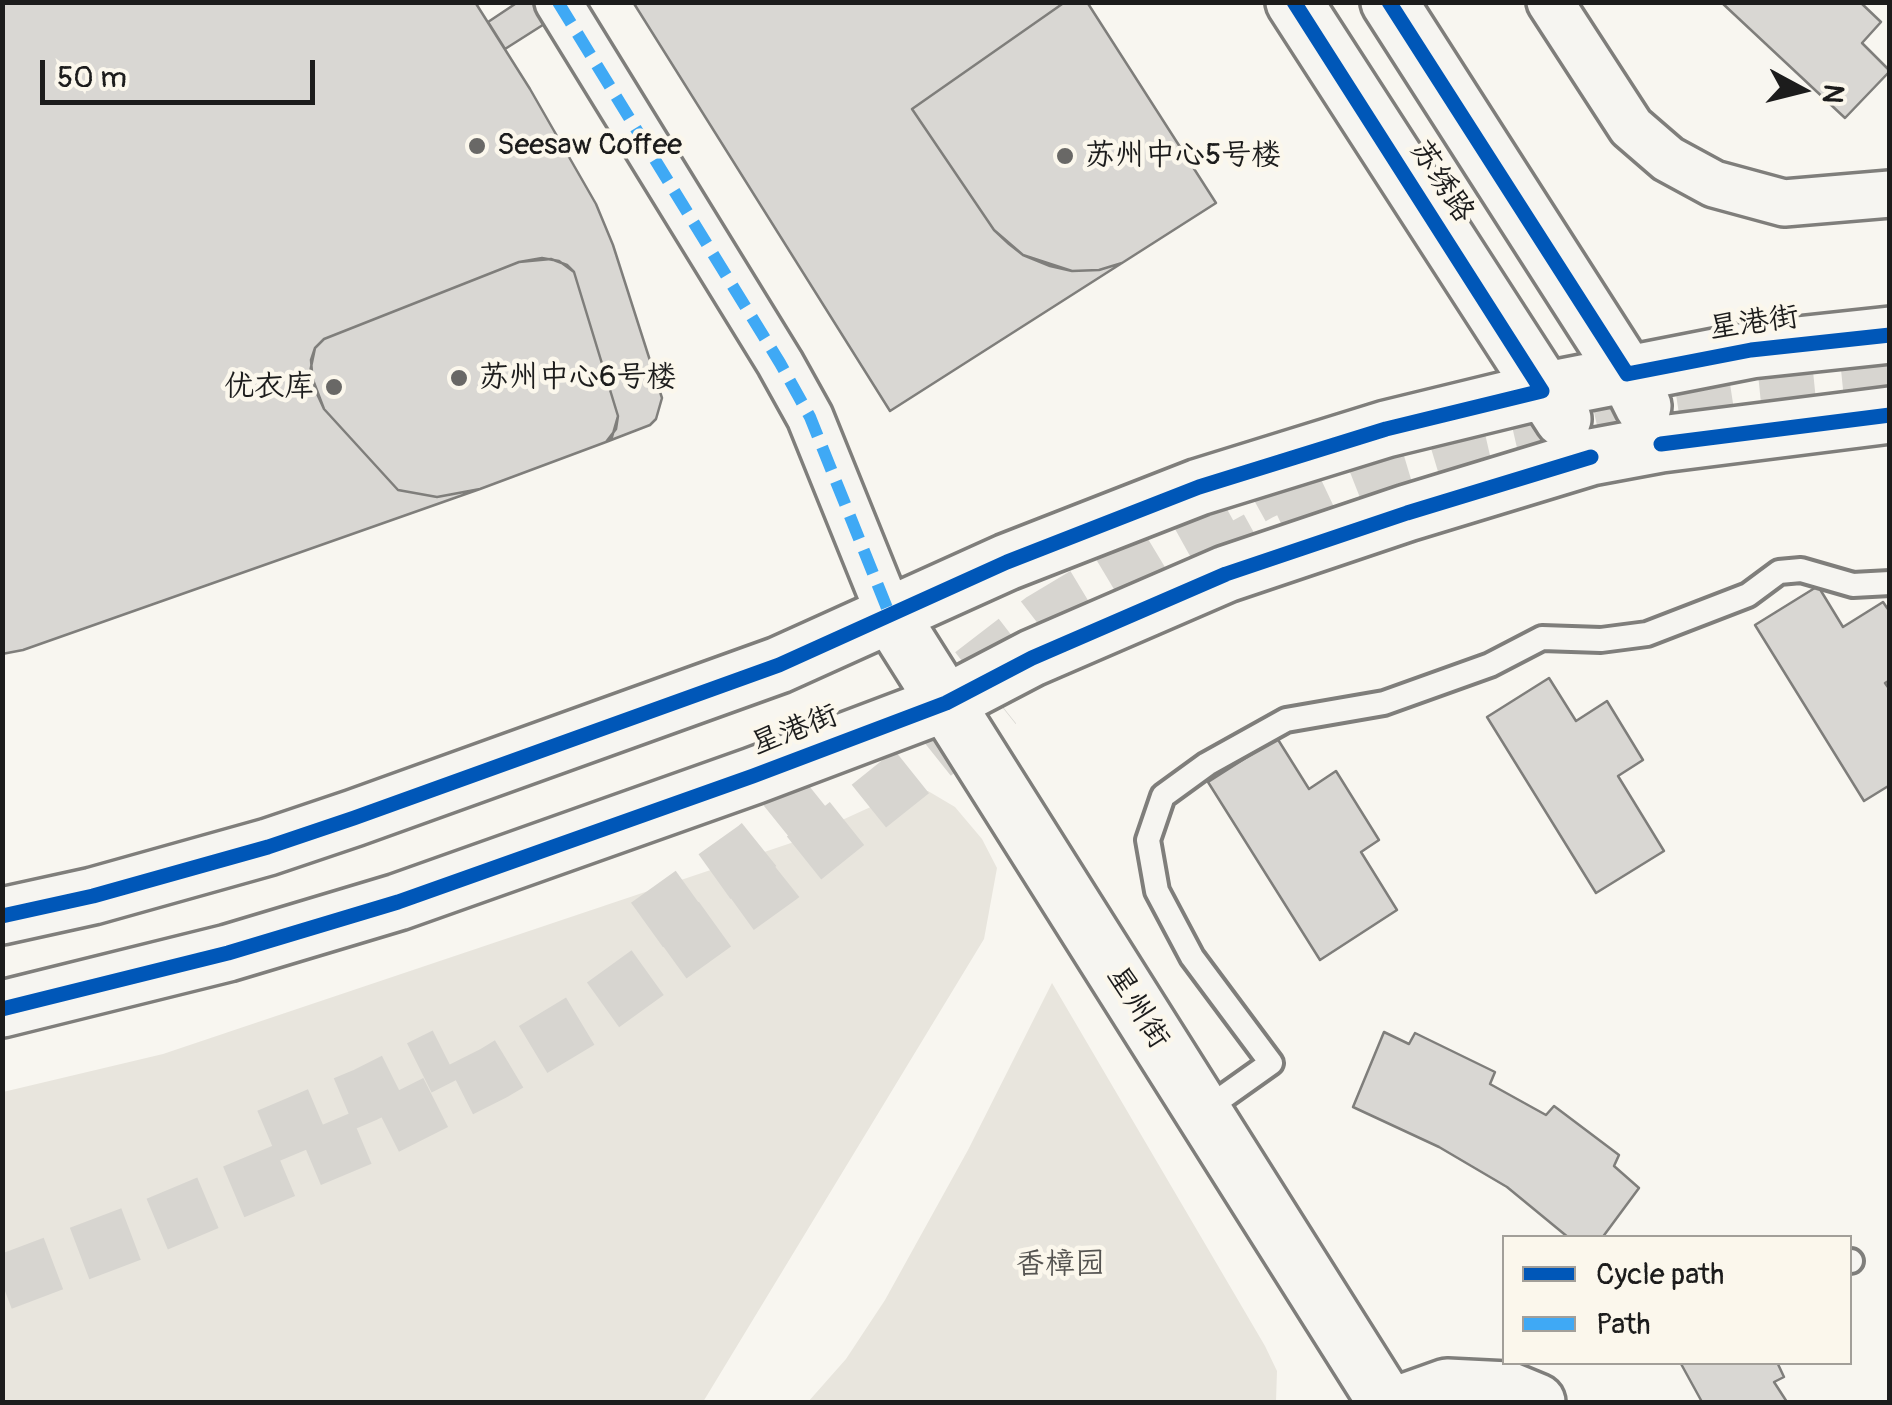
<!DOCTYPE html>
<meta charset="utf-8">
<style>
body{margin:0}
#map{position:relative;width:1892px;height:1405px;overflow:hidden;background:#f8f6f0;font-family:Pangolin,sans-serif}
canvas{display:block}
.frame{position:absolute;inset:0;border:5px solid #1c1c1c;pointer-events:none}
.legend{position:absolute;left:1502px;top:1235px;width:350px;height:130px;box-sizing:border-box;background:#fbf7ec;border:2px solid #a29f99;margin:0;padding:12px 18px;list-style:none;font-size:30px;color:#1c1c1c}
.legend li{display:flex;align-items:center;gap:20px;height:50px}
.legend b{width:50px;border:2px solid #a29f99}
.north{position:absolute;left:1752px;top:40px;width:100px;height:100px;-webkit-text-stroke:8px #fbf7ec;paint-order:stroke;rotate:97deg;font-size:28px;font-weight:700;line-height:40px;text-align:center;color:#1c1c1c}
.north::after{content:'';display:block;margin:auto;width:35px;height:45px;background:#1c1c1c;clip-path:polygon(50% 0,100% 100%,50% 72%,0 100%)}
.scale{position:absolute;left:40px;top:60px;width:275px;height:45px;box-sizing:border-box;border:5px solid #1c1c1c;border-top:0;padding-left:12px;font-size:30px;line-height:35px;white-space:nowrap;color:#1c1c1c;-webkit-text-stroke:8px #fbf7ec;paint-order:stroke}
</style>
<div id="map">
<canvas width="1892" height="1405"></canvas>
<div class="frame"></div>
<ul class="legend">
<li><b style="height:12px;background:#0057b8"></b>Cycle path</li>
<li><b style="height:12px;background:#3fa9f5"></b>Path</li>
</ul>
<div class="north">N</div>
<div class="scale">50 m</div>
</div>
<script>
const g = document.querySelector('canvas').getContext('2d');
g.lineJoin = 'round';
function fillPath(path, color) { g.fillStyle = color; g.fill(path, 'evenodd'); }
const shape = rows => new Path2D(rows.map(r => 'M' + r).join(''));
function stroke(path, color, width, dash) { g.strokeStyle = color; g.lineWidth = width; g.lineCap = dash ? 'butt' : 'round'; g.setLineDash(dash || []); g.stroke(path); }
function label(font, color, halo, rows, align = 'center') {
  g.font = font + ' Pangolin,"LXGW WenKai TC",sans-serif'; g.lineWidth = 9; g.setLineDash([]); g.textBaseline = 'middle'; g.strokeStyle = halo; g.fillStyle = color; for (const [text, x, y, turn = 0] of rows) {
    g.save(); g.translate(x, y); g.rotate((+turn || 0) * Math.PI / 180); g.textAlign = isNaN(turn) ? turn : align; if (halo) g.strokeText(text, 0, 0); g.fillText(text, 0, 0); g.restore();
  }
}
const green = shape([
 [910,789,928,791,955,807,982,839,997,868,984,939,703,1402,3,1402,3,1092,163,1054,794,842],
 [1052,983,1265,1346,1277,1371,1276,1402,808,1402,846,1359,885,1300,968,1150]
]);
const building = shape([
 [2,2,475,2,530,89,596,204,613,245,662,398,656,419,650,425,606,442,616,429,618,416,574,272,567,265,551,259,519,262,324,339,315,348,311,360,313,385,324,409,398,490,437,497,480,489,23,650,2,654,2,2],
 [518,2,579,2,505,49,488,22,518,2],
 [633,2,1065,2,912,109,994,230,1023,255,1072,271,1099,270,1122,263,890,411,633,2],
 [1065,2,1087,2,1216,203,1122,263,1099,270,1072,271,1050,266,1023,255,1009,244,994,230,912,109,1065,2],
 [1721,2,1860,2,1881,22,1862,43,1890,71,1845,118,1721,2],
 [542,258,559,261,574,272,618,416,612,437,606,442,480,489,437,497,398,490,324,409,310,372,315,348,324,339,519,262,542,258],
 [1818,586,1843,627,1883,602,1890,612,1890,680,1885,683,1890,690,1890,785,1864,801,1755,625,1818,586],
 [1549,678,1576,721,1607,701,1643,760,1618,776,1664,851,1596,893,1487,717,1549,678],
 [1277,738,1309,789,1336,771,1379,840,1361,852,1397,910,1320,960,1208,782,1277,738],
 [1384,1032,1409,1044,1415,1033,1495,1072,1490,1084,1546,1115,1554,1106,1619,1155,1614,1166,1639,1188,1602,1238,1569,1238,1507,1187,1439,1147,1353,1107,1384,1032],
 [1680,1362,1777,1362,1784,1377,1774,1382,1787,1402,1702,1402,1680,1362]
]);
const primaryTunnel = shape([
 [1209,565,1278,527,1346,495,1407,471,1467,453,1615,419,1751,398,1890,384],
 [972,674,1042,620,1177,539,1260,493,1308,470],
 [647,925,756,847,818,797],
 [268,1136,365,1095,445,1055],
 [2,1283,155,1225,381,1130,494,1073,582,1020,779,878,999,702]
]);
const lane = shape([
 [1202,1112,1271,1063,1192,957,1157,891,1148,840,1163,796,1207,764,1286,720,1384,703,1490,665,1542,638,1601,640,1647,634,1748,595,1779,572,1801,570,1853,585,1890,583],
 [1850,1261,1851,1261]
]);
const street = shape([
 [558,2,780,363,810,417,889,613],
 [1550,2,1631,127,1668,159,1714,184,1784,203,1890,194]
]);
const secondary = shape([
 [889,613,1386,1402],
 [1405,1402,1447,1387,1508,1390,1537,1402]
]);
const primary = shape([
 [1294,2,1563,419],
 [1389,2,1627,374,1643,406],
 [2,916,93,896,268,847,354,818,779,665,1007,562,1199,487,1386,429,1542,391,1751,350,1890,335],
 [2,1009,228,953,398,902,753,776,946,703,1032,658,1226,574,1407,513,1591,457,1661,444,1890,415]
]);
const quiet = shape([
 [558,2,780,363,810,417,889,613]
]);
const cycleway = shape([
 [1389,2,1627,374,1751,350,1890,335],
 [1661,444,1890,415],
 [2,916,93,896,268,847,354,818,779,665,1007,562,1199,487,1386,429,1542,391,1294,2],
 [2,1009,228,953,398,902,753,776,946,703,1032,658,1226,574,1407,513,1591,457]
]);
const markers = [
 [477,146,10,"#696866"],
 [1065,156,10,"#696866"],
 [459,378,10,"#696866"],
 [334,387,10,"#696866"]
];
const poiNames = [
 ["Seesaw Coffee",497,146],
 ["苏州中心5号楼",1085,156],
 ["苏州中心6号楼",479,378],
 ["优衣库",314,387,"right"]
];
const streetNames = [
 ["苏绣路",1441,182,57],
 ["星港街",1754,324,-8],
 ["星港街",795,731,-21],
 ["星州街",1137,1008,58]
];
const parkNames = [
 ["香樟园",1060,1265]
];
fillPath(green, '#e8e5dd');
fillPath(building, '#d9d7d3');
stroke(building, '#7f7e7b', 2.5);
stroke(primaryTunnel, '#d7d5d0', 55, [55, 28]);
stroke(lane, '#7f7e7b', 30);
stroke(street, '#7f7e7b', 52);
stroke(secondary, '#7f7e7b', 62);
stroke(primary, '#7f7e7b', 62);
stroke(lane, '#f6f5f1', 22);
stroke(street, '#f6f5f1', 45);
stroke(secondary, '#f6f5f1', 55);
stroke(primary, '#f6f5f1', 55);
stroke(quiet, '#3fa9f5', 12, [25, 12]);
stroke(cycleway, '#0057b8', 15);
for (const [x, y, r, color] of markers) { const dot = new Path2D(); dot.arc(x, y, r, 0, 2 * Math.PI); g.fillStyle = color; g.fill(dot); stroke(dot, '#fbf7ec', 4); }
label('30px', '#1c1c1c', '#fbf7ec', poiNames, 'left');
label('30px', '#1c1c1c', '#fbf7ec', streetNames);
label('30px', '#555451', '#fbf7ec', parkNames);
</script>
